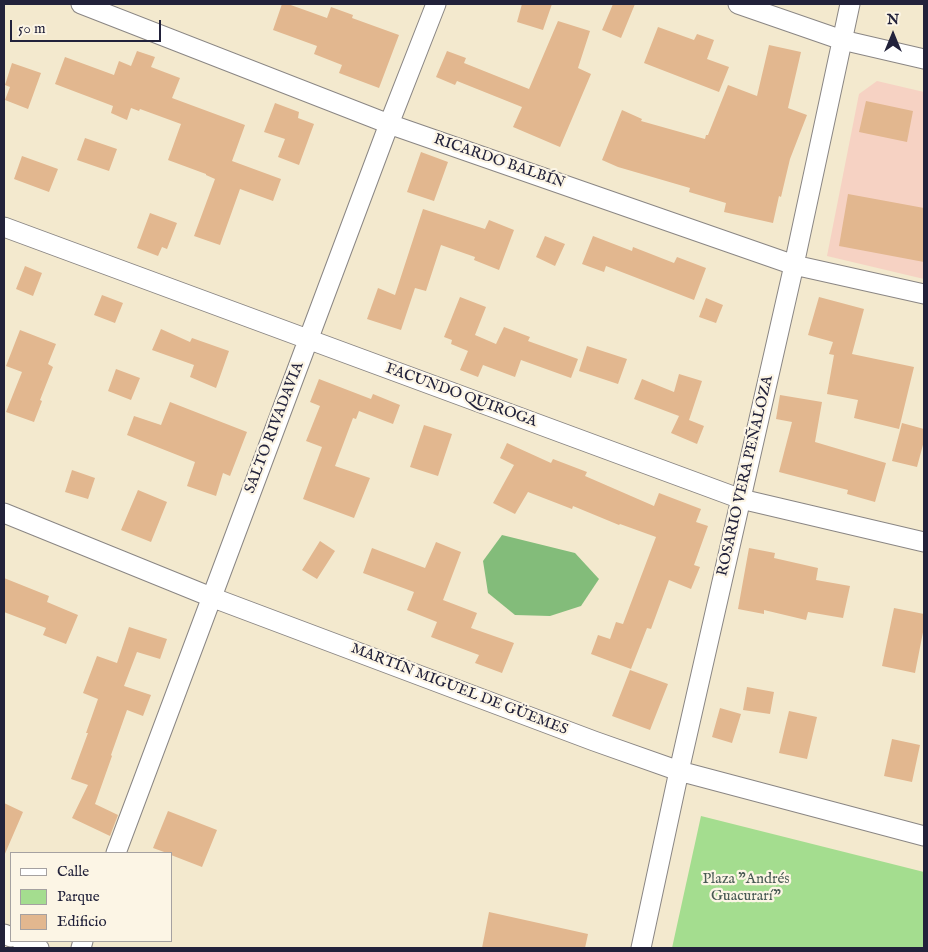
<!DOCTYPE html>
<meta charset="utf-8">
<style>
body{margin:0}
#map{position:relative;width:928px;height:952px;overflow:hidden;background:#f3e9ce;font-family:"IM FELL English",serif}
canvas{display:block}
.frame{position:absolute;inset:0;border:5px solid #22223b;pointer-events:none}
.legend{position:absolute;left:10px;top:852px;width:162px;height:90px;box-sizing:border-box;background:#fcf5e5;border:1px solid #a5a1a1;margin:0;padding:6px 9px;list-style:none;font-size:15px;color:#22223b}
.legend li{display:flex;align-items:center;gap:10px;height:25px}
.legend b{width:25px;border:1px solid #a5a1a1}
.north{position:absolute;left:868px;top:10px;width:50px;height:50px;-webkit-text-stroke:4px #fcf5e5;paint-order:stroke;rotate:0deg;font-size:14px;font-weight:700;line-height:20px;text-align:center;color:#22223b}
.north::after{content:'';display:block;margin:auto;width:18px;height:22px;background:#22223b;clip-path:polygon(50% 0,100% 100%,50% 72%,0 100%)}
.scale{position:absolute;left:10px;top:20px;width:151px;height:22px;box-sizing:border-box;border:2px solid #22223b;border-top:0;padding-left:6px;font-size:15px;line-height:18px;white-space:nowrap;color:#22223b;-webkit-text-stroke:4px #fcf5e5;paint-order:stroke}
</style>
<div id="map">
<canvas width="928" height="952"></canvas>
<div class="frame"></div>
<ul class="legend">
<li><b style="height:6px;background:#fff"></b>Calle</li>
<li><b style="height:14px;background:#a4dd8f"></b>Parque</li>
<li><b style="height:14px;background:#e2b78f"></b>Edificio</li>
</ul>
<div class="north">N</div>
<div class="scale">50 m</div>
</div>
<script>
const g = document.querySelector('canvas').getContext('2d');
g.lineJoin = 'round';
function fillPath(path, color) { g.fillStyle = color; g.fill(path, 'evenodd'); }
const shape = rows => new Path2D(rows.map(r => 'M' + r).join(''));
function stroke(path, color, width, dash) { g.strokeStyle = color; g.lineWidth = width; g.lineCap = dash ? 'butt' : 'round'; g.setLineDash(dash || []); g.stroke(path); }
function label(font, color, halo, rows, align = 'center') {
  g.font = font + ' "IM FELL English",serif'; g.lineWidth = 4.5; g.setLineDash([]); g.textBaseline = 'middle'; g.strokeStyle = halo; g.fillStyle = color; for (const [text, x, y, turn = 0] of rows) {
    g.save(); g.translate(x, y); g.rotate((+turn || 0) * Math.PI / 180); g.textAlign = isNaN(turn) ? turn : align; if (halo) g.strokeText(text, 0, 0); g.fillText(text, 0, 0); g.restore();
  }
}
const built = shape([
 [877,81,924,92,924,279,827,256,859,94]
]);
const green = shape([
 [701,816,924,872,924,948,672,948]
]);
const forest = shape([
 [502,535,575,553,599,579,581,606,550,616,515,615,488,593,483,561]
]);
const building = shape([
 [282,4,288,4,327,18,331,7,353,15,352,18,399,35,379,88,339,73,342,65,314,54,317,46,273,30],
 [522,4,552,4,543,30,517,22],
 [613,4,635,4,621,38,602,30],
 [558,21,590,31,578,68,591,74,560,147,513,127,522,107,457,81,455,85,436,77,447,51,466,58,464,63,529,89],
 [658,27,694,40,697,34,714,40,707,59,729,67,719,92,644,63],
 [769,45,801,52,788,108,807,115,790,159,781,197,779,196,773,223,724,212,726,203,689,192,690,188,618,167,602,160,622,110,642,119,641,121,705,139,706,135,708,135,728,85,757,96],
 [137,51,155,57,151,67,180,78,172,98,245,125,232,161,281,179,273,201,240,189,220,245,194,236,215,179,206,175,206,174,168,160,181,124,140,109,139,111,131,108,127,120,111,113,113,106,55,84,65,57,114,75,119,61,131,66],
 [12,63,41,73,28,109,5,100,10,87,5,85],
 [866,101,913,111,907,142,859,132],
 [275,103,299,112,298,118,314,124,299,165,278,157,285,139,264,132],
 [85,138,117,149,109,171,77,160],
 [421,152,448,162,434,201,407,192],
 [22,156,58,169,49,192,14,179],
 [848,194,924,208,924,262,839,246],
 [423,209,485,229,489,220,514,230,499,270,474,260,475,257,441,245,426,291,415,288,401,330,367,319,378,288,395,295],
 [150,213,177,223,167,249,162,247,158,256,137,248],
 [545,236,565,244,555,266,536,257],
 [593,236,632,251,633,247,674,263,677,257,706,268,694,300,606,266,604,272,582,264],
 [25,266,42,273,33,296,16,289],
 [102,295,123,303,115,323,94,315],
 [460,297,486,307,475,335,496,344,504,327,530,337,528,341,578,359,571,378,521,360,515,377,483,365,478,377,460,370,468,351,451,344,452,340,444,337],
 [819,297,864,309,852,354,914,367,899,429,854,418,858,400,827,394,834,355,829,354,833,342,808,335],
 [706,298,723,305,716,323,699,317],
 [161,329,190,342,192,338,229,351,216,388,190,377,194,365,152,350],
 [20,330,56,344,48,364,53,367,40,400,42,401,34,422,6,412,22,372,6,366],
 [587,346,627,359,618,384,579,371],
 [116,369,140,378,131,400,108,391],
 [679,374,702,381,689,420,704,426,697,444,671,433,679,416,634,399,642,379,674,392],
 [319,379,371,399,373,394,400,405,393,424,359,411,356,419,353,418,335,466,370,478,354,518,303,499,322,447,306,441,320,406,310,402],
 [780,395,822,402,815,442,886,463,875,502,847,494,848,490,779,472,792,422,776,419],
 [170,402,247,432,230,476,223,473,216,496,187,486,195,462,127,435,134,416,161,425],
 [902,423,924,429,924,441,917,467,892,461],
 [424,425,452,434,438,476,410,467],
 [507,443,551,463,553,459,587,472,585,476,654,506,659,493,701,509,696,522,708,526,694,565,700,567,691,589,669,580,651,629,647,628,631,669,591,654,598,635,610,639,616,622,623,624,656,537,620,524,619,525,573,506,572,509,528,492,515,514,493,503,514,465,500,458],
 [72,470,95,478,88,499,65,492],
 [138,490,167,502,151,542,121,530],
 [320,541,335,551,317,579,302,570],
 [436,542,461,552,443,600,477,613,471,628,514,643,502,673,475,663,479,655,431,637,437,622,407,610,414,592,363,573,372,548,425,568],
 [749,548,775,553,774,558,818,568,816,580,850,586,843,618,808,612,806,620,764,610,764,614,738,609],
 [4,578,49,596,47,602,78,615,66,644,43,635,46,628,4,612],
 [894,608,924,614,924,627,915,673,882,666],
 [129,627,167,639,160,659,137,652,124,686,151,695,143,716,127,710,111,755,112,756,95,804,118,815,110,836,72,818,88,785,71,779,88,733,86,733,98,699,83,693,97,656,117,663],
 [630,670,668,684,650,730,612,716],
 [747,687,774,692,770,714,743,710],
 [720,708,741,714,732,743,712,737],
 [789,711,817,717,807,759,779,753],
 [892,739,920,745,912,782,884,776],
 [4,803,23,812,4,856],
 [168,811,217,830,202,867,171,855,171,853,167,853,153,848],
 [489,912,588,934,585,948,482,948]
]);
const street = shape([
 [81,4,389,124,794,265,924,294],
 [738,4,842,40,924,59],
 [4,227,741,499,924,542],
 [4,513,211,597,594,741,679,771,924,836],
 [116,853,389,124,436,4],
 [4,934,11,937],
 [21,941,39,948],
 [81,948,83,941],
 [641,948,679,771,794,265,850,4]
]);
const streetNames = [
 ["RICARDO BALBÍN",499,162,19],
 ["FACUNDO QUIROGA",461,396,20],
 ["SALTO RIVADAVIA",275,428,-69],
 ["ROSARIO VERA PEÑALOZA",746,476,-77],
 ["MARTÍN MIGUEL DE GÜEMES",459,690,21]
];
const parkNames = [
 ["Plaza \"Andrés",746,880],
 ["Guacurarí\"",746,897]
];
fillPath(built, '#f6d2c3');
fillPath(green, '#a4dd8f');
fillPath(forest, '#83bc7a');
fillPath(building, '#e2b78f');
stroke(street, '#8a8684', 21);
stroke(street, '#fff', 19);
label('15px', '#22223b', '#fcf5e5', streetNames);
label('15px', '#495a54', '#fcf5e5', parkNames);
</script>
